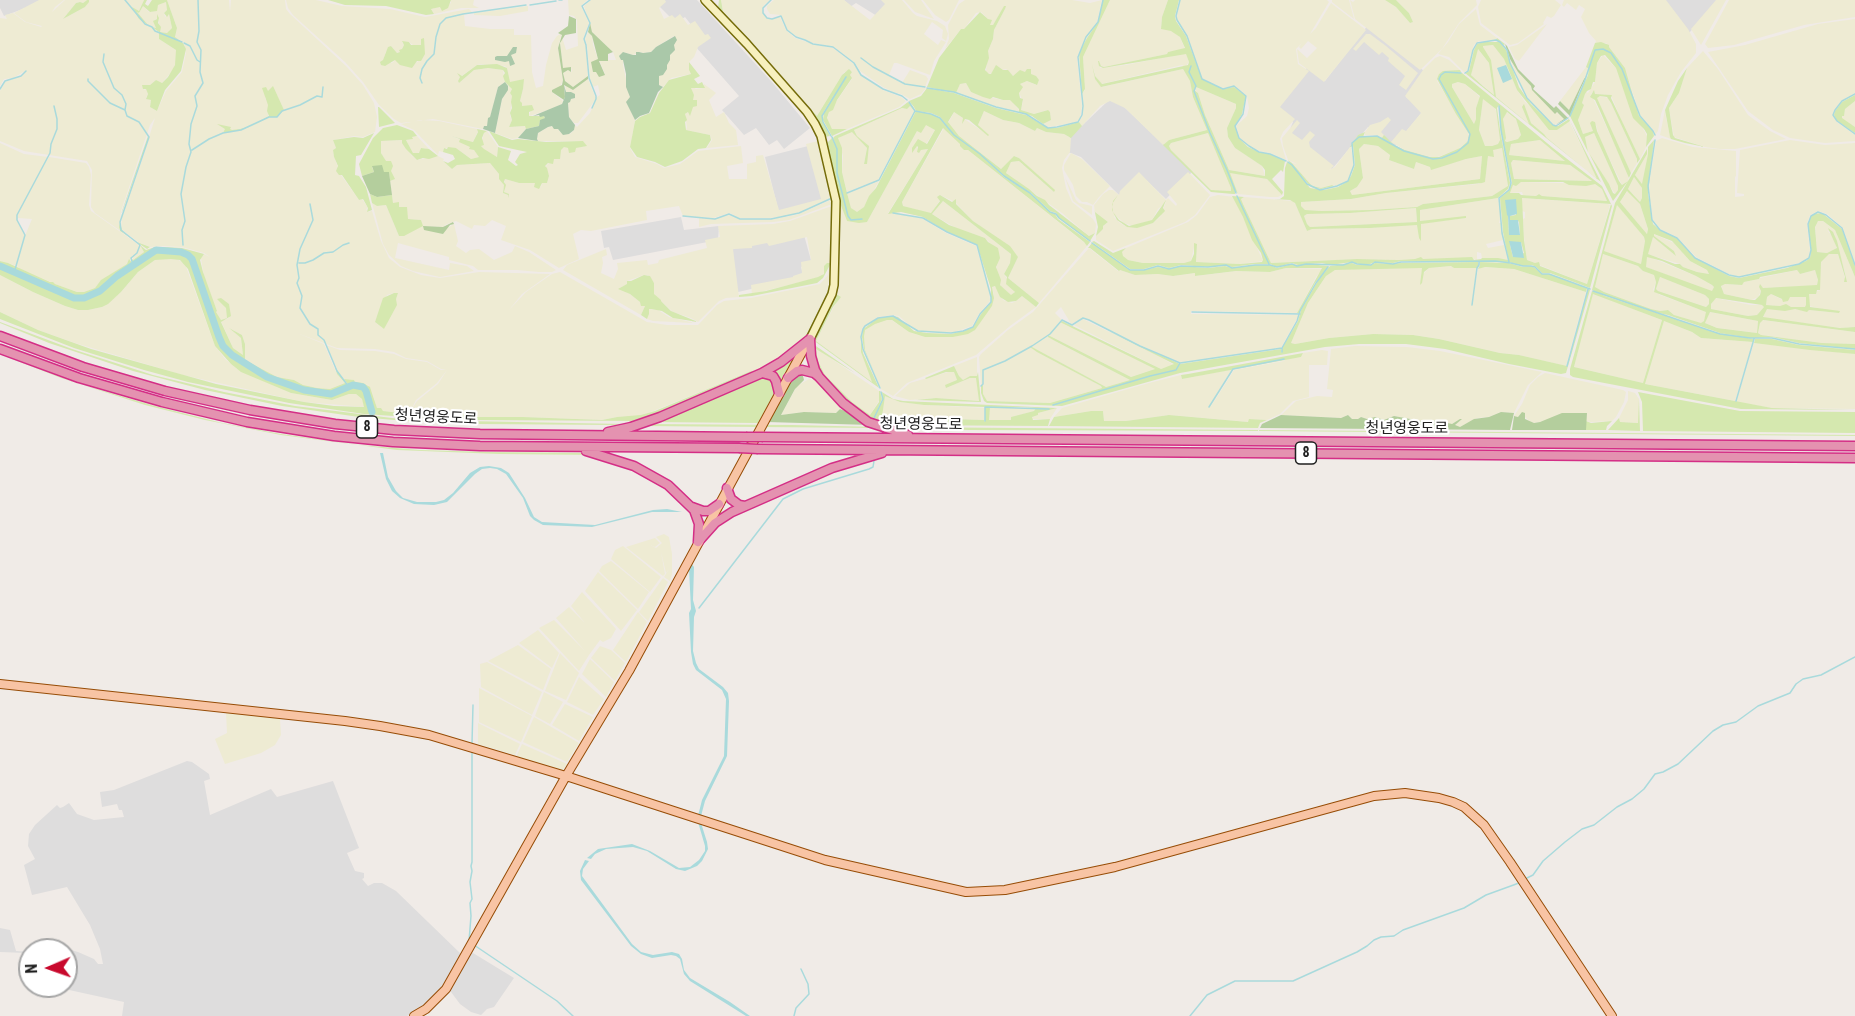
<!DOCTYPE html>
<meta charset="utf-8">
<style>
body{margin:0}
#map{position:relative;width:1855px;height:1016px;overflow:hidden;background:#f0ebe7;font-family:"Roboto Condensed",sans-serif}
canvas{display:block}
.north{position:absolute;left:18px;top:938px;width:60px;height:60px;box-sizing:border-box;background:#fff;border:2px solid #a6a6a6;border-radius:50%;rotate:268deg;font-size:16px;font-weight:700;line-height:24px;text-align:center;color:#202020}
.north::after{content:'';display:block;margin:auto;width:21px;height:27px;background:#c8082c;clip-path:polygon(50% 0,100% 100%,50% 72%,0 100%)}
</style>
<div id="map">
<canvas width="1855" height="1016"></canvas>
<div class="north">N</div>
</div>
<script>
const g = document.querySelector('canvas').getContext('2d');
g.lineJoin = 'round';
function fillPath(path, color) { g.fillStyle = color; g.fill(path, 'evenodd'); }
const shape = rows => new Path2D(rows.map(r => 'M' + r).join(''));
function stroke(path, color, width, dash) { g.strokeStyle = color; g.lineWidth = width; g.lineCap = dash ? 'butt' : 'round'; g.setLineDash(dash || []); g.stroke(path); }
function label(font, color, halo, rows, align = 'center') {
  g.font = font + ' "Roboto Condensed","Noto Sans KR",sans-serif'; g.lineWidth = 4.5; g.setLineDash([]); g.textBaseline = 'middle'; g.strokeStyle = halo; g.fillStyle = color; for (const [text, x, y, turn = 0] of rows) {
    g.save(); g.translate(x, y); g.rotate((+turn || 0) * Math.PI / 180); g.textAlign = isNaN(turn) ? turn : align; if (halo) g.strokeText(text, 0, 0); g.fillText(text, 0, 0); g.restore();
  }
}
const residential = shape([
 [0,0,43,0,44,1,4,16,0,8],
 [656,0,697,0,771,81,810,128,784,149,777,140,769,145,756,128,744,135,722,110,739,96,695,46,703,40,685,17,676,23,654,1],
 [844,0,886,0,888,2,877,16,856,3,850,7],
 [1663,0,1719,0,1689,33],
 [1368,25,1424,71,1406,97,1423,111,1394,147,1368,127,1332,169,1289,132,1293,122,1278,108,1308,66,1325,81],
 [1109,100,1123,106,1193,171,1166,199,1146,180,1123,199,1081,157,1068,152,1069,138],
 [816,144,828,199,779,213,765,157],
 [681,217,684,230,719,226,718,240,613,260,609,247,604,248,601,231],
 [804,235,812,264,801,267,804,277,738,292,729,250],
 [187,761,192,762,209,774,210,779,204,781,210,815,271,789,277,797,333,781,359,848,347,853,355,871,364,873,364,878,362,879,368,886,374,883,382,883,396,891,460,953,473,953,514,978,494,1007,487,1009,481,1015,471,1012,460,1004,445,984,420,1009,407,1016,122,1016,124,1002,51,986,66,986,66,950,61,950,61,947,78,952,94,959,98,964,103,964,100,949,90,925,67,887,32,895,24,865,35,859,28,846,29,834,35,825,57,805,60,808,63,807,69,803,77,814,94,820,124,817,122,810,119,810,117,804,102,807,100,792,114,790],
 [0,928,10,930,16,951,30,952,30,983,27,983,24,971,27,953,0,952]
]);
const farmland = shape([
 [39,0,64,0,55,7,52,12,65,0,87,0,83,3,79,2,76,3,63,19,85,7,89,0,144,0,139,11,133,8,137,14,136,12,139,13,143,6,149,12,156,11,158,5,166,2,167,10,164,13,165,17,169,14,172,28,168,33,160,32,158,15,157,19,154,20,157,28,152,27,159,33,159,39,176,50,177,59,173,70,161,84,156,80,150,85,145,86,144,90,146,89,148,94,146,98,151,100,150,107,157,111,166,91,182,72,186,53,184,42,175,38,177,28,167,0,229,0,230,12,231,0,285,0,286,9,290,14,346,66,363,85,374,103,377,117,375,132,363,137,354,136,333,140,336,148,333,150,334,157,341,175,359,200,362,199,368,208,366,209,368,212,372,211,381,241,389,258,400,267,421,275,440,278,479,272,550,274,522,294,509,310,526,292,552,274,560,272,647,322,667,325,698,325,717,305,724,301,751,298,820,284,828,275,830,267,828,291,808,332,796,346,778,360,754,372,751,371,641,416,617,417,602,420,523,417,479,418,462,416,457,414,414,410,413,407,417,401,438,384,447,370,437,383,416,400,409,414,383,411,377,408,372,392,368,385,355,382,353,380,344,379,339,373,326,345,340,350,375,351,394,354,406,359,427,362,441,370,446,370,441,369,427,361,406,358,394,352,375,349,337,348,297,333,324,344,337,374,345,383,330,389,317,388,303,385,294,380,277,377,245,360,245,344,242,335,229,328,241,338,243,355,233,348,221,321,229,318,229,304,220,300,226,308,228,315,227,318,221,320,216,312,217,311,204,277,201,258,204,254,210,257,204,253,182,247,164,246,150,247,138,242,121,229,122,215,141,163,155,118,150,125,121,211,119,230,95,213,91,207,92,170,87,161,24,151,0,141,0,91,5,82,21,76,25,71,13,78,4,79,0,86,0,18,7,19,5,15,13,13,25,22,41,27,42,26,26,22,14,13],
 [268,91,277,96,284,110,277,117,268,117,269,105,265,98],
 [394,293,398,293,384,329,375,322,387,295],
 [286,0,316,0,342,6,390,9,425,17,469,9,472,12,454,15,464,14,465,26,490,29,514,29,514,35,531,35,532,72,536,88,543,86,546,65,552,43,557,36,562,33,558,48,563,80,560,87,552,90,552,92,563,101,562,104,552,109,529,116,532,106,522,106,520,101,523,89,523,79,511,83,509,82,507,68,505,66,481,64,477,65,460,77,458,81,459,83,474,70,488,68,503,70,505,82,498,87,490,118,487,126,484,126,483,129,433,119,401,123,394,119,379,105,363,82,345,62,293,15,288,8],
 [402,42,409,42,413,45,422,45,420,60,414,64,395,60,392,63,388,63,383,60,386,52,391,46,397,53,400,52,404,45],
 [451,0,474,0,473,5,479,8,461,8,434,14,431,9,448,5,451,3],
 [568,0,587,0,581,6,589,23,583,39,586,45,588,76,573,87,565,81,563,73,568,70,571,72,572,71,571,67,563,69,560,43,562,37,566,50,578,46,577,20,574,16,569,15],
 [591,0,665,0,666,2,659,8,664,19,672,15,675,18,680,14,688,25,695,21,705,35,708,34,711,38,698,47,694,57,689,62,689,70,691,74,671,78,663,87,659,85,659,75,666,65,674,45,674,36,656,47,651,52,643,53,640,52,633,55,623,52,623,65,630,97,629,107,635,120,630,148,635,157,657,164,664,168,680,164,698,151,741,146,743,163,727,166,729,179,747,179,747,164,756,162,756,156,763,155,779,210,821,199,806,144,818,141,831,198,793,215,770,218,739,218,730,213,713,218,683,216,679,206,646,211,647,220,591,231,581,230,573,234,579,259,559,268,530,250,501,240,506,226,492,220,485,226,474,225,472,229,456,221,445,225,444,227,423,226,447,228,454,224,458,241,456,246,466,253,470,250,479,249,494,260,512,252,515,246,529,252,556,270,552,272,539,272,517,270,478,270,473,266,449,260,449,257,398,243,395,258,449,270,450,263,467,266,474,271,440,277,413,271,401,266,389,255,383,244,372,203,377,206,386,205,399,236,422,226,421,220,407,219,399,207,399,203,393,203,390,181,393,180,392,174,381,153,381,141,403,140,411,155,417,160,438,156,444,159,443,161,452,169,457,165,490,163,499,174,504,185,503,193,510,196,504,192,505,179,519,183,536,182,541,187,542,183,547,183,549,176,545,167,561,150,564,147,574,148,586,146,583,141,538,141,537,139,538,133,548,127,553,126,558,129,560,132,570,134,574,130,573,126,575,125,577,127,590,113,597,97,600,95,598,85,593,87,590,80,587,45,585,39,588,32,592,36,593,45,598,59,596,72,605,74,599,60,616,60,613,52,592,32,584,6],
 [721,0,770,0,764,5,762,10,767,18,772,19,780,17,786,30,795,38,813,44,833,48,854,64,861,75,883,90,901,97,906,101,899,107,847,129,832,129,827,120,829,112,852,79,850,75,852,71,844,72,842,75,817,116,723,12],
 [774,0,844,0,870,20,885,4,881,0,902,0,913,13,917,16,937,21,945,26,948,34,946,41,942,38,943,30,932,22,924,34,938,45,941,40,946,42,934,61,930,75,897,63,894,63,889,75,872,67,902,83,910,70,926,76,928,79,925,87,910,85,926,88,921,94,910,99,901,94,893,92,883,87,860,71,855,63,834,47,813,43,792,34,787,29,781,15,770,14,767,9,767,6],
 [904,0,921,0,934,19,915,12],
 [923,0,959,0,949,20,946,22,935,15],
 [965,0,1072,0,1090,3,1102,0,1097,22,1086,37,1077,57,1082,106,1080,120,1073,123,1048,127,1043,124,1051,120,1050,112,1047,110,1034,114,1021,110,1023,101,1019,93,1020,84,1027,81,1036,85,1039,80,1025,72,1013,76,1006,69,989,74,986,72,988,51,993,39,994,30,1005,9,1004,7,993,25,990,25,988,19,981,12,976,13,964,29,961,29,945,49,949,39,948,25,959,4],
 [1110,0,1168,0,1162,17,1161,28,1173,31,1180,37,1185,49,1168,52,1167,54,1104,67,1101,66,1099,61,1100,68,1126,65,1186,53,1189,62,1185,67,1182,65,1101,84,1095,76,1093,64,1095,79,1102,87,1183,69,1190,81,1193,97,1207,130,1169,140,1163,145,1125,108,1110,101,1100,106,1082,126,1079,122,1083,115,1082,94,1085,90,1083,57],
 [1180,0,1327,0,1329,2,1310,34,1316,28,1331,3,1366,30,1324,82,1299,63,1297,49,1307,58,1317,48,1308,41,1301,49,1299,47,1302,43,1296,49,1298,64,1309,71,1280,107,1295,119,1283,132,1280,139,1286,160,1270,153,1259,151,1249,146,1240,138,1236,126,1247,116,1249,108,1247,96,1235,86,1223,88,1202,79,1187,36,1177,20,1177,16],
 [1332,0,1349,0,1354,19,1332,2],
 [1350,0,1353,2,1355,0,1385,0,1396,7,1410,23,1413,22,1409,13,1396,0,1476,0,1477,5,1459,23,1442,49,1420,70,1355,19],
 [1481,0,1555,0,1561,5,1554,16,1551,18,1547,16,1543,23,1544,24,1518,43,1510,45,1481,23,1478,7],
 [1564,0,1666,0,1688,29,1696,44,1696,53,1681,72,1668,95,1661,114,1658,131,1655,135,1654,131,1640,116,1625,68,1606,43,1595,43,1596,41,1589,33,1581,17,1585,9,1579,5,1576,10,1567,3,1564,7,1562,5],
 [1716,0,1726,0,1701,45,1691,29],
 [1729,0,1855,0,1855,17,1804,25,1734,45,1708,48,1705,44],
 [528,6,528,11,500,16,474,15,474,13],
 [1476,9,1480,25,1497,38,1496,40,1479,41,1474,45,1467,71,1464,72,1449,57,1438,54,1448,42,1459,24],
 [1855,19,1855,93,1841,101,1834,110,1833,115,1837,122,1855,135,1855,141,1825,143,1790,138,1773,130,1748,111,1708,52,1745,45,1818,24],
 [1547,24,1519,61,1515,59,1509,47,1517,45],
 [1366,34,1370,34,1386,46,1418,73,1406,90,1399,85,1405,76,1388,61,1389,58,1382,52,1379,55,1364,42,1356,51,1353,49],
 [1493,45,1504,58,1517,90,1525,102,1557,130,1569,121,1598,180,1547,138,1544,134,1531,123,1524,107,1522,107,1530,125,1496,97,1491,67,1483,47,1483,46],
 [1477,48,1489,63,1494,95,1471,75],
 [1703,51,1718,69,1748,115,1770,131,1786,139,1735,149,1720,149,1705,147,1674,137,1669,108,1679,93,1687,68],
 [1603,55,1616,68,1628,101,1647,136,1646,147,1640,159,1626,132,1611,95,1595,94,1594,91,1591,94,1629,175,1628,181,1622,185,1600,139,1596,125,1592,122,1593,131,1583,134,1578,120,1584,105,1582,103,1585,94,1586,92,1588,93,1595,82,1597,63],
 [1440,56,1449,60,1460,70,1440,73,1437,81,1468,132,1469,138,1467,142,1458,149,1435,158,1405,150,1391,142,1402,129,1406,131,1421,113,1405,96,1423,70,1435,58],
 [1510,59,1518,72,1531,86,1531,89,1564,119,1554,125,1531,102,1521,87],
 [1586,67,1589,68,1587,75,1584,79,1569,110,1560,101],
 [588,79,596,99,578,123,574,123,569,117,568,102,570,99,575,98,575,95,571,92,566,92,565,85,573,90],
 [1458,82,1465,84,1480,97,1476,108,1476,119,1474,124,1452,87,1452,84],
 [966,83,971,92,982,96,1003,100,1010,99,1019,110,1019,112,997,107,956,93,960,84],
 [704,84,716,93,709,100,716,117,724,112,729,123,736,130,738,145,707,148,712,140,710,135,686,130,687,127,685,114,688,112,690,115,693,100,691,88,693,87,696,89,704,88],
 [509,85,512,89,510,93,512,96,510,116,512,120,509,127,526,126,526,129,518,138,512,139,495,133,502,99],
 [1196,87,1236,104,1236,108,1227,128,1228,137,1235,148,1262,166,1265,176,1229,170,1205,115,1198,93,1195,90],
 [1600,96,1608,98,1611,103,1637,159,1637,163,1631,173,1596,98],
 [1483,98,1495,107,1497,116,1500,140,1498,144,1492,146,1485,146,1479,130],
 [1855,101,1855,127,1842,119,1842,115,1844,115,1845,109],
 [910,106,915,111,878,180,847,192,842,172,843,156,838,138,852,131,867,148,864,163,866,164,869,148,865,143,857,136,854,130,902,108,907,109],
 [1665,110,1666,118,1671,139,1660,135],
 [984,111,1003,120,1019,123,1035,131,1037,128,1046,132,1064,134,1071,138,1070,152,1064,160,1062,168,1066,188,1072,202,1093,219,1096,224,1095,233,1089,236,1062,213,1006,173,1011,162,1019,161,1054,192,1054,190,1019,158,1015,156,1001,169,959,136,948,124,954,112,988,135,978,125],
 [1506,112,1516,119,1521,135,1518,139,1507,142,1505,140,1503,119],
 [1388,117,1391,120,1381,132,1384,135,1382,138,1377,135,1365,135,1365,132,1370,125,1380,122],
 [421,120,439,121,477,129,478,131,473,142,451,136,461,140,471,147,480,156,479,157,471,159,456,148,444,148,443,152,439,151,438,155,414,130,401,124],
 [1297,120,1300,123,1292,133,1302,140,1310,131,1315,135,1309,142,1310,147,1334,166,1329,170,1335,167,1350,147,1351,147,1354,165,1348,180,1338,186,1332,185,1321,188,1312,186,1292,163,1297,164,1288,160,1283,146,1282,138],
 [926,124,935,130,926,144,917,146,918,153,921,150,928,149,888,213,900,214,923,219,946,233,976,246,989,289,990,301,979,314,972,326,955,332,927,332,915,330,899,316,893,315,878,317,865,326,862,328,861,349,873,383,816,341,838,299,836,294,838,285,838,198,847,221,867,222,917,131],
 [944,128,961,144,964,150,968,150,1086,244,1087,246,1039,303,1008,278,1018,257,1009,247,973,221,955,202,940,195,940,200,931,214,903,206,902,202],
 [487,131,498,147,497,157,485,151,481,146,484,133],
 [1208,133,1231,188,1231,191,1211,190,1171,150,1169,146,1171,143],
 [1594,133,1618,186,1618,190,1615,194,1588,152,1585,137],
 [417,136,429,149,421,148,420,152,416,154,413,153,406,140,412,139,412,137],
 [1662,138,1693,147,1736,151,1736,176,1735,177,1735,197,1744,196,1744,194,1737,193,1740,150,1790,140,1825,145,1855,143,1855,263,1843,228,1827,214,1818,211,1810,215,1807,224,1810,250,1809,258,1799,263,1739,277,1729,274,1696,257,1677,237,1660,229,1653,220,1649,194,1650,178,1656,141],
 [1540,140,1565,161,1509,155,1511,144],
 [0,143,24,154,48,157,46,162,49,157,86,163,89,167,91,175,89,205,91,211,139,245,138,251,140,245,144,252,133,260,133,255,127,264,101,281,95,288,84,292,77,292,60,286,20,269,17,266,0,261],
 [18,213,18,218,32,219,25,236,17,220],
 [1364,144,1378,146,1390,155,1389,160,1414,169,1416,162,1430,167,1431,169,1466,159,1482,156,1480,179,1352,195,1350,191,1357,187,1363,178,1359,149],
 [1648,147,1648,154,1643,186,1635,175,1647,154],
 [1502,148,1508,187,1492,196,1423,204,1417,207,1370,210,1322,211,1305,210,1301,206,1301,202,1351,199,1386,193,1478,184,1485,181,1488,156,1494,149],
 [1071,153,1082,159,1110,186,1099,197,1093,205,1087,202,1082,202,1076,196,1073,185,1064,170,1064,165],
 [1513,160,1570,165,1592,181,1514,179,1511,163],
 [1139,172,1166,200,1168,198,1176,206,1177,204,1167,192,1188,172,1210,195,1195,215,1185,222,1113,251,1096,240,1096,236,1103,229,1102,227,1108,222,1095,212,1094,205,1103,194,1109,190,1113,190,1119,195,1120,191],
 [1166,202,1160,217,1153,223,1127,227,1120,223,1114,217,1115,215,1124,223,1133,226,1152,220,1158,209],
 [1229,172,1267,179,1282,195,1278,197,1270,197,1238,194],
 [1065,177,1076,200,1079,203,1092,206,1092,215,1073,201],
 [1634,177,1642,188,1642,198,1640,202,1628,189],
 [879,181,864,207,859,212,854,212,851,208,847,193],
 [1521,182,1595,184,1602,189,1607,201,1542,196,1539,194,1536,196,1523,195,1522,192,1510,193,1513,185],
 [1628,190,1640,204,1648,229,1647,234,1620,202],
 [1218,195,1234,197,1263,261,1240,264,1196,262,1197,244,1194,247,1191,261,1184,263,1143,263,1128,260,1122,256,1122,252,1126,248,1188,222,1197,215,1210,197],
 [1244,197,1293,201,1296,205,1307,231,1311,229,1370,228,1418,224,1419,238,1420,224,1423,223,1466,218,1420,221,1420,210,1498,198,1501,215,1499,223,1501,223,1503,240,1486,244,1488,248,1504,245,1508,260,1482,258,1481,253,1477,252,1477,260,1470,258,1399,260,1359,259,1271,263,1243,204,1241,199],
 [1521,198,1608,204,1610,205,1587,284,1527,260,1524,237,1523,219,1525,218,1525,212,1522,211],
 [833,199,832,204,789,220,773,222,711,224,699,227,699,218,714,219,729,215,739,219,770,219,796,215],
 [943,201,1011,254,1010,263,1004,274,1015,292,1011,296,1000,285,992,245,985,238,956,228,932,214],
 [1617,204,1644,237,1645,241,1641,264,1603,251],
 [829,207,834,207,831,263,822,276,813,279,752,294,751,285,793,277,793,276,802,273,801,262,811,260,807,237,769,246,767,243,752,246,752,248,733,249,739,297,726,298,719,301,698,322,691,318,673,312,653,294,654,283,648,275,644,275,627,281,628,284,620,288,630,294,645,306,641,315,563,270,567,265,606,249,607,255,602,257,603,263,601,273,614,279,618,269,617,263,647,260,648,265,658,263,659,260,707,248,705,240,720,237,718,226,773,224,790,221],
 [1416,208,1417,222,1310,227,1307,224,1304,216,1307,214,1350,213],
 [1818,221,1823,221,1835,230,1855,277,1855,327,1841,328,1763,318,1766,309,1795,309,1807,311,1809,310,1839,313,1809,306,1809,294,1820,290,1820,271,1821,262,1823,258,1829,254,1838,254,1846,282,1845,273,1834,234,1827,230,1834,238,1837,249,1827,253,1817,252,1815,224],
 [1654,234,1674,243,1690,261,1707,270,1709,274,1697,272,1683,267,1680,264,1647,254,1653,237,1676,256,1674,251,1653,236],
 [1089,248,1118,271,1120,270,1135,275,1158,274,1173,276,1195,273,1196,276,1236,271,1270,272,1286,268,1323,269,1316,277,1297,313,1191,311,1191,314,1299,315,1281,348,1194,361,1180,363,1140,345,1087,319,1083,318,1071,324,1061,307,1055,313,1062,320,1060,321,1052,331,1060,322,1063,322,1155,369,1131,377,1048,335,1047,336,1055,341,1130,380,1106,387,1033,348,1032,347,1038,342,1030,347,1101,386,1102,388,1050,403,986,401,982,392,983,383,981,385,979,357,981,354,1008,330,1033,312],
 [1603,254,1638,266,1643,271,1654,275,1656,282,1653,290,1660,295,1707,312,1704,321,1701,324,1674,315,1668,310,1660,311,1651,309,1604,292,1595,287],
 [1647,256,1696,276,1712,285,1714,287,1712,292,1645,267],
 [161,259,177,259,185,264,215,346,225,359,237,369,291,393,332,400,349,394,356,394,362,399,365,407,304,402,183,375,75,343,38,330,0,312,0,275,33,292,65,306,78,310,88,310,102,307,121,292,138,272,155,260],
 [1452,266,1454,268,1477,268,1472,305,1478,269,1483,267,1514,269,1586,292,1566,366,1519,355,1500,353,1439,339,1413,335,1373,334,1329,338,1295,344,1291,343,1308,303,1326,276,1331,272,1335,270,1373,268,1423,268,1421,276,1429,268],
 [1797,270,1800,274,1815,270,1818,280,1817,286,1763,288,1760,286,1759,287,1761,291,1758,297,1752,300,1724,294,1721,285,1725,284,1741,285,1744,282,1759,279,1760,278],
 [1660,277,1705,295,1710,300,1709,304,1706,307,1658,291,1656,289],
 [995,286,1003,300,1012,303,1016,301,1022,296,1036,307,1010,326,976,355,907,383,893,396,881,389,865,350,864,336,864,331,867,328,880,321,890,319,909,332,925,337,953,337,973,331,992,306,994,295,992,287],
 [1593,293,1662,320,1643,383,1574,367],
 [1771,294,1783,300,1790,297,1806,297,1806,307,1791,307,1766,305,1767,297],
 [1715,298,1751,305,1763,305,1764,307,1757,315,1748,316,1711,309,1711,304],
 [649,309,658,310,669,317,695,323,653,321,647,319,649,314],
 [1709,312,1758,321,1757,333,1717,328,1705,323],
 [1083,319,1158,356,1174,365,1161,369,1155,366,1074,325],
 [1762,320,1855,332,1855,344,1822,343,1761,335,1758,333,1760,323],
 [1664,321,1692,332,1701,338,1753,342,1735,401,1645,384],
 [1754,343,1855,354,1855,409,1772,408,1736,402],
 [1355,346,1407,347,1440,351,1542,372,1528,385,1514,413,1501,412,1489,417,1477,418,1460,427,1456,427,1455,425,1461,419,1452,424,1436,422,1432,423,1394,416,1384,420,1375,417,1367,419,1361,417,1358,419,1352,419,1348,415,1341,418,1281,415,1296,401,1317,396,1332,397,1333,390,1327,389,1331,349],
 [817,349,879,391,880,399,870,415,852,402,825,375,818,361],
 [1322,350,1328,351,1327,365,1309,365,1309,397,1293,401,1280,414,1267,420,1249,419,1249,422,1169,415,1126,421,1104,421,1103,411,1091,411,1054,417,1062,408,1149,383,1181,375,1182,379,1233,369,1210,408,1234,370,1284,361,1285,359,1301,357,1303,353],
 [977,357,977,376,970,376,963,380,959,376,954,366],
 [952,371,954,372,957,380,946,388,970,378,977,378,979,401,936,398,910,400,895,396,910,383],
 [1545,373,1623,390,1626,392,1624,402,1616,417,1612,421,1591,422,1586,421,1587,413,1534,423,1529,421,1521,413,1518,417,1514,416,1522,404,1530,385,1538,377],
 [809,379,818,381,831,398,840,404,840,409,836,413,804,412,781,415,797,386],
 [1628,391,1635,393,1639,399,1639,423,1620,422,1619,418,1628,400],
 [885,395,900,402,924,405,984,408,984,420,882,417],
 [990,407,1036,408,1034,411,1012,417,1012,420,988,420],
 [1057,408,1050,419,1032,419,1033,416,1038,415,1038,413],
 [664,534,669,537,672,554,672,574,670,581,664,577,669,569,666,573,661,552,665,574,663,576,626,547,655,538,660,543,655,547,650,545,656,548,662,543,656,537],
 [623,546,661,577,650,592,611,559,615,550],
 [611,561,649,592,638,609,599,571,602,566],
 [598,572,637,610,621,631,585,591],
 [663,578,668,582,648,621,639,612],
 [582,592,616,629,611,638,603,642,600,640,589,655,579,671,539,628,554,620,585,651,556,618,569,607,585,623,571,606],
 [638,612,647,622,626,662,613,650],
 [538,630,559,653,552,668,519,643],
 [518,645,551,669,543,690,488,661],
 [600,646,611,650,625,663,615,681,591,658],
 [560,653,579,673,566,700,545,691],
 [590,659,614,682,606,697,582,674],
 [487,662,542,692,532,715,481,687,480,664],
 [579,677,604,699,593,715,567,702],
 [479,688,532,716,521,742,479,722],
 [544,692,563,702,550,724,535,716],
 [565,704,593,717,579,741,552,725],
 [226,712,280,718,281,735,275,745,261,753,225,764,215,739,227,733],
 [534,717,579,743,567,762,523,742],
 [478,723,520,744,515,755,478,744],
 [522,744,567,764,562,771,516,757]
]);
const grass = shape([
 [87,0,89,0,89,2,85,7,63,19,76,3,80,2,83,3],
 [144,0,147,0,145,4,148,6,152,0,167,0,177,28,175,37,183,43,186,49,181,71,165,90,157,111,150,107,151,100,146,99,148,94,146,89,143,89,142,85,150,85,156,80,162,83,168,77,175,65,176,50,159,39,159,32,152,27,156,28,153,21,157,19,157,14,159,18,158,23,161,27,160,32,167,33,172,28,169,14,167,17,164,13,167,10,166,2,158,5,157,11,150,12,143,6,139,13,137,12,148,25,139,19,132,7,139,11],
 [328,0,451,0,448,8,442,11,440,7,431,9,434,14,426,15,386,6,345,5],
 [719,0,721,0,723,12,817,116,842,75,849,69,852,72,850,75,852,78,837,100,833,110,829,112,827,118,832,129,847,129,832,136,823,120,824,112,835,93,823,113,822,120,830,136,824,137,773,70,718,8],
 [1103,0,1110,0,1083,57,1085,89,1082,94,1079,53,1087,38,1098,22],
 [1168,0,1179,0,1175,16,1176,21,1186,36,1202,79,1223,89,1234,87,1246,96,1242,114,1235,126,1239,138,1248,147,1259,152,1269,154,1285,161,1283,172,1281,170,1272,179,1283,192,1282,195,1267,179,1230,173,1238,194,1235,190,1235,194,1233,194,1211,192,1163,145,1169,140,1207,130,1193,97,1190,81,1183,69,1101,87,1095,79,1092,64,1095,76,1102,84,1188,65,1189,62,1186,54,1103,68,1099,66,1098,61,1099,61,1101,66,1104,67,1167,54,1168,52,1185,48,1180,37,1171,31,1161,29,1162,17],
 [1196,87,1236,104,1236,108,1227,128,1228,137,1235,148,1262,166,1265,170,1265,176,1229,170,1205,115,1198,93,1194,90],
 [1208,133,1231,188,1231,191,1211,190,1171,150,1169,146,1171,143],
 [1385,0,1396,0,1409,13,1413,22,1410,23,1396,7],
 [1004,6,1006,6,1005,9,994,30,993,39,988,51,989,58,985,70,989,74,991,74,996,65,1003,70,1008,70,1013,76,1020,70,1025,72,1027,69,1031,69,1031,74,1036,76,1039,80,1037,85,1027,81,1020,84,1023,87,1019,93,1020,98,1023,99,1021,110,1034,114,1048,110,1050,112,1051,120,1043,124,1032,116,1019,112,1019,109,1010,100,1003,100,993,97,990,99,983,97,971,92,966,83,960,84,956,93,927,87,939,58,961,29,964,29,980,12,988,19,992,20,990,25,993,25],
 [424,38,425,54,421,61,417,61,412,68,400,65,395,60,385,66,381,65,380,62,383,60,388,47,391,46,397,53,400,52,399,50,402,49,404,45,402,41,409,42,411,45,421,45,421,39],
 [1497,38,1505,44,1504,45,1501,44,1506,50,1519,87,1531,104,1554,126,1558,126,1569,119,1601,182,1465,73,1469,71,1474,50,1477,44,1483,42,1499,42,1496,40],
 [1493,45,1504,59,1517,90,1549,130,1557,130,1570,121,1597,179,1547,138,1544,134,1531,123,1524,104,1522,107,1529,124,1496,97,1491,60,1483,47,1483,46],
 [1478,49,1489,63,1494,95,1483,86,1471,75],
 [1601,42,1609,45,1609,47,1625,68,1639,116,1653,131,1654,136,1646,147,1647,134,1644,129,1633,118,1616,68,1605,55,1601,56,1597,63,1595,82,1593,82,1591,89,1587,91,1585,94,1582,103,1584,105,1578,120,1583,134,1593,131,1590,123,1592,121,1595,122,1597,131,1619,181,1622,185,1628,181,1613,201,1589,153,1609,184,1613,193,1615,194,1618,190,1618,186,1594,133,1585,137,1588,152,1570,116,1588,75,1589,69,1586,67,1595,43],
 [689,62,700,76,694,79,698,84,702,82,705,88,691,88,694,95,693,100,697,100,697,106,693,107,690,116,688,112,685,114,687,120,685,122,686,130,710,135,711,140,706,148,698,149,682,161,665,167,655,162,637,157,630,147,635,121,640,117,650,113,659,93,669,80,691,74,689,70],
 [497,64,507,68,510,82,524,79,523,89,520,101,522,103,522,106,532,105,534,110,529,112,529,116,544,116,545,118,540,121,539,126,526,129,525,126,509,127,512,120,510,113,512,108,511,102,512,96,510,93,512,89,505,82,503,76,505,73,503,70,488,68,474,70,459,83,458,81,460,77,457,73,462,76,477,65],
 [1687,68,1679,93,1669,108,1673,135,1675,138,1705,147,1685,143,1671,139,1670,137,1665,110,1678,81],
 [1460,70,1461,72,1456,72,1462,73,1553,148,1602,186,1612,206,1590,288,1550,273,1542,273,1536,267,1532,265,1523,266,1509,262,1503,232,1500,198,1509,190,1512,183,1501,130,1499,105,1497,108,1500,130,1510,183,1508,189,1498,198,1420,210,1420,221,1466,216,1466,218,1421,224,1421,241,1419,238,1417,225,1370,228,1312,229,1307,231,1295,203,1290,200,1274,199,1280,199,1284,196,1285,168,1287,162,1290,163,1288,160,1292,163,1312,186,1321,188,1332,185,1334,186,1321,189,1311,187,1297,172,1310,188,1324,190,1338,187,1348,181,1351,176,1355,165,1353,145,1351,147,1350,147,1358,135,1365,132,1363,137,1377,136,1382,138,1384,135,1394,145,1405,150,1430,157,1439,157,1460,148,1468,141,1469,134,1456,114,1437,79,1439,74,1443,71],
 [1458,82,1465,84,1480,96,1476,108,1476,119,1474,124,1452,87,1452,84],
 [1483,99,1496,109,1500,140,1498,144,1492,146,1485,146,1479,130],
 [1507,112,1516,119,1521,135,1518,139,1507,142,1505,141,1506,138,1503,119],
 [1540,140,1565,161,1509,155,1511,144],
 [1364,144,1378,146,1390,155,1389,160,1414,169,1416,162,1430,167,1431,170,1466,159,1482,156,1480,179,1352,195,1350,191,1357,187,1363,178,1359,149],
 [1502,148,1508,186,1492,196,1423,204,1417,207,1370,210,1322,211,1305,210,1301,206,1301,202,1351,199,1386,193,1482,183,1485,182,1488,156,1494,157,1493,150],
 [1513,160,1570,165,1592,181,1514,179,1511,163],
 [1521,182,1563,182,1569,185,1586,186,1595,184,1602,189,1607,201,1542,196,1539,194,1536,196,1521,195,1519,193,1510,193,1513,185,1516,186],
 [1522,198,1611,204,1587,284,1540,266,1539,262,1535,263,1527,260,1524,240],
 [1516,199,1516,215,1510,216,1510,220,1517,220,1519,222,1520,235,1509,235,1508,216],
 [1416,208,1417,222,1310,227,1307,224,1304,216,1307,214,1350,213],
 [1521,242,1524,253,1513,257,1510,245],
 [273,86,284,110,277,117,269,117,254,125,241,130,223,133,225,129,217,124,231,127,230,129,232,130,240,129,252,126,269,116,267,111,268,105,262,88,266,87,268,91],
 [927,88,954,93,996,108,1026,115,1048,128,1057,128,1079,122,1082,126,1071,138,1064,134,1046,132,1037,128,1035,131,1019,123,1003,120,984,111,978,125,989,135,988,136,969,120,965,119,962,124,963,118,954,112,948,122,959,136,1001,169,1014,156,1019,158,1055,190,1054,192,1019,161,1011,162,1006,173,1029,189,1037,196,1045,200,1049,205,1089,236,1095,233,1090,241,1059,218,1056,213,1050,211,1031,193,1004,176,980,154,954,135,940,117,931,113,917,111,931,114,940,118,954,135,980,154,1004,177,1030,193,1050,212,1055,214,1058,219,1090,242,1087,246,1084,242,968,150,964,150,960,146,960,144,943,128,902,202,903,206,931,213,940,201,937,197,940,195,952,202,956,199,956,204,973,221,1010,246,1018,257,1008,278,1039,303,1036,307,1022,296,1016,301,1008,302,1000,297,995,286,992,287,994,298,992,306,975,330,968,334,953,337,925,337,909,332,892,320,887,320,875,324,865,330,864,336,865,350,881,389,864,349,862,337,863,329,866,327,878,318,893,316,898,317,914,331,927,333,951,334,963,331,973,327,981,314,991,302,991,289,977,245,947,232,923,217,901,212,888,214,928,149,921,150,919,153,917,152,918,147,917,146,912,153,912,148,918,139,927,144,935,130,926,125,921,133,917,131,867,222,859,223,847,221,838,198,838,285,836,294,841,297,833,307,816,341,872,382,861,352,861,337,863,353,879,388,813,340,832,298,837,218,826,145,828,142,832,138,835,143,833,138,835,136,900,108,908,102,913,107,915,111,910,106,907,109,902,108,854,130,857,136,869,146,867,164,864,164,867,148,852,132,838,138,842,148,842,172,847,193,851,208,857,212,864,207,869,196,876,188,916,111,914,107,909,101,921,96],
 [943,201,1011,254,1010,263,1004,274,1007,277,1006,284,1015,292,1011,295,1000,285,1001,280,996,267,1000,258,998,248,988,242,985,238,949,225,932,214],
 [1594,90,1595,94,1612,95,1611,98,1640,159,1637,163,1637,159,1611,103,1607,97,1600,96,1597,98,1631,173,1629,178,1600,111,1595,100,1590,97],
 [1855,95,1855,101,1845,109,1844,116,1842,116,1842,118,1855,127,1855,133,1837,121,1834,115,1835,111,1842,102],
 [378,107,379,107,395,123,379,127],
 [397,125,413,131,417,136,412,137,413,139,406,140,413,153,419,153,421,148,429,149,438,156,429,159,423,158,417,160,406,149,402,143,402,140,381,141,381,153,386,161,391,161,393,166,391,171,395,179,390,181,389,172,384,172,372,167,374,172,362,176,359,164,373,138,383,128],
 [477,129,487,131,484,133,482,138,484,145,481,146,484,149,497,157,498,147,511,151,508,160,516,166,518,165,515,162,520,154,527,152,499,146,489,131,512,140,518,139,546,142,583,141,587,146,576,148,575,152,569,153,568,148,564,147,561,150,560,159,554,159,553,164,548,163,545,166,547,168,549,176,547,183,542,183,539,189,534,187,535,183,519,183,505,179,504,182,506,185,504,192,509,194,508,198,508,195,503,193,504,185,499,179,499,174,490,163,457,165,452,169,443,161,448,163,455,159,453,155,443,152,444,148,447,149,448,147,456,148,471,159,479,157,474,150,469,149,470,147,459,142,460,139,451,136,473,142,478,132],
 [374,133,361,155,356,156,355,175,359,176,366,187,372,210,367,212,368,208,363,199,359,200,342,175,339,175,336,171,338,166,334,157,333,150,336,148,333,140,354,137,363,138],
 [148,136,148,140,121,215,120,224,123,232,137,242,150,247,147,249,120,231,119,227,122,211],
 [1654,140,1648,194,1653,224,1660,230,1677,238,1695,258,1729,276,1739,278,1787,268,1806,261,1810,258,1811,250,1808,224,1811,216,1814,214,1822,213,1842,229,1855,266,1855,277,1835,230,1823,221,1818,221,1815,227,1817,252,1827,253,1837,248,1828,228,1833,232,1837,241,1847,282,1844,282,1845,277,1838,254,1829,254,1821,262,1820,290,1817,290,1816,294,1809,294,1810,307,1840,311,1839,313,1809,310,1807,312,1795,309,1785,311,1767,309,1763,317,1840,328,1855,327,1855,332,1763,320,1760,323,1758,333,1761,335,1822,343,1855,344,1855,349,1799,343,1772,337,1750,338,1720,333,1668,315,1654,312,1605,296,1592,290,1615,203,1647,149,1647,154,1635,175,1642,184,1648,154,1648,147],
 [1634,177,1642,188,1642,198,1640,202,1628,189],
 [1627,191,1640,204,1648,229,1647,234,1620,202],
 [1617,205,1644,237,1645,241,1641,264,1604,251],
 [1654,234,1672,241,1690,261,1707,270,1709,274,1697,272,1683,267,1680,264,1675,264,1648,254,1653,237,1676,256,1674,251,1654,236],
 [1603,254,1638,266,1643,271,1654,275,1656,282,1654,292,1706,312,1704,321,1701,323,1674,315,1668,310,1660,311,1651,309,1604,292,1595,287],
 [1647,257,1662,261,1696,276,1712,285,1714,287,1712,291,1646,267],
 [1797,270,1800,274,1815,270,1818,280,1817,285,1763,288,1760,284,1759,287,1761,291,1760,295,1755,300,1752,300,1724,294,1721,286,1725,284,1742,285,1744,282,1759,279,1760,277],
 [1660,277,1705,295,1709,299,1709,304,1706,307,1658,291,1656,289],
 [1771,294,1782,299,1783,302,1788,301,1790,297,1806,297,1806,305,1805,307,1791,307,1786,304,1780,306,1766,305,1767,297],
 [1716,298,1762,305,1764,307,1757,315,1748,316,1711,309,1711,304],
 [1710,312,1758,321,1757,333,1717,328,1705,323],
 [370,194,377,197,392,195,393,203,399,202,399,207,407,207,408,219,421,220,423,226,404,236,399,236,386,205,377,206,372,203],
 [1118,195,1112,204,1113,212,1119,220,1129,226,1152,220,1166,200,1163,208,1165,211,1153,223,1137,228,1127,227,1117,220,1112,210,1113,201],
 [1232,196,1244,197,1241,199,1243,204,1271,263,1357,259,1399,260,1415,259,1421,257,1423,259,1472,257,1474,260,1481,259,1482,258,1498,258,1508,260,1508,262,1401,261,1393,263,1375,262,1370,264,1358,264,1352,262,1330,265,1322,263,1298,265,1292,263,1277,267,1270,264,1255,264,1232,267,1226,265,1208,267,1181,265,1169,268,1158,265,1144,269,1130,269,1092,242,1094,241,1113,253,1126,248,1122,252,1123,256,1128,260,1143,263,1184,263,1191,261,1194,254,1194,243,1197,244,1196,262,1240,264,1262,262,1263,260,1261,253,1252,240,1243,217],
 [1094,208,1095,212,1108,222,1103,226,1103,229,1096,236,1098,227],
 [1092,243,1130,270,1144,270,1158,267,1169,269,1181,266,1208,268,1225,266,1232,268,1255,265,1270,265,1277,268,1292,264,1297,266,1306,264,1329,266,1315,283,1299,313,1297,313,1322,268,1286,268,1270,272,1236,271,1195,276,1195,273,1173,276,1158,274,1135,275,1120,270,1119,271,1090,248,1088,248],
 [140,245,146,250,155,247,164,247,182,248,204,254,200,260,203,272,217,311,216,312,221,320,227,318,226,308,217,299,221,298,229,304,231,316,221,322,233,348,243,355,241,338,229,328,242,335,245,344,245,360,277,377,294,380,303,385,317,388,330,389,345,383,337,374,335,367,348,386,329,393,304,388,267,376,233,354,222,341,193,261,190,255,182,250,181,251,155,249,116,276,99,290,83,297,73,296,21,275,15,272,16,268,14,271,0,265,0,261,8,263,50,282,53,282,55,284,77,292,84,292,95,288,101,280,127,264,129,259,132,263,131,258,133,260,144,252],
 [156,250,181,252,190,257,223,346,231,355,252,369,267,378,304,391,319,393,331,394,353,386,362,387,366,392,373,412,365,388,356,384,349,386,344,379,354,380,355,382,363,383,370,387,377,408,381,408,383,411,409,414,408,417,364,414,289,403,188,382,144,370,74,348,0,319,0,312,38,330,91,349,216,384,304,402,334,406,364,407,362,399,356,394,349,394,332,400,291,393,241,372,231,364,215,346,188,269,180,260,171,259,155,260,138,272,121,292,108,304,102,307,88,310,78,310,65,306,33,292,0,275,0,267,74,298,84,298,100,291,117,277],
 [1478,262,1479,265,1477,268,1454,268,1451,266,1429,268,1424,272,1422,283,1420,285,1422,268,1335,270,1326,276,1308,303,1291,343,1295,344,1329,338,1373,334,1413,335,1439,339,1500,353,1519,355,1567,366,1588,289,1590,290,1566,373,1561,374,1509,364,1445,349,1406,344,1359,344,1325,347,1180,373,1062,406,987,403,984,401,981,393,981,386,983,385,983,394,987,401,1050,403,1102,388,1101,386,1037,352,1030,347,1032,347,1106,387,1130,380,1055,341,1048,337,1048,335,1131,377,1155,369,1060,322,1062,321,1161,369,1174,364,1106,330,1180,364,1281,349,1282,353,1282,348,1298,321,1301,310,1319,279,1330,266,1352,263,1357,265,1371,265,1375,263,1393,264,1401,263],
 [1479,262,1509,263,1523,267,1531,266,1535,268,1542,274,1549,274,1587,288,1586,292,1514,269,1485,267,1478,269,1480,265],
 [827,263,831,263,823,278,817,283,752,296,739,297,739,295,766,291,818,277,824,274,824,266],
 [832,266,831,292,811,333,791,352,777,362,685,404,636,421,478,420,409,417,413,407,414,410,457,414,471,417,523,417,602,420,617,417,641,415,655,411,751,371,754,372,764,368,778,360,796,346,808,332,823,302,828,291],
 [644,275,650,276,654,283,654,294,661,300,661,301,671,311,698,322,673,318,662,311,651,309,649,309,649,314,647,319,641,315,645,306,641,306,640,302,630,294,618,289,627,284,627,281,631,281],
 [1592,291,1713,332,1753,339,1753,342,1701,338,1692,332,1664,321,1645,384,1772,408,1855,410,1741,409,1573,377,1570,375,1570,369],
 [1593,294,1662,320,1643,383,1574,367],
 [394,293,398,293,396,299,397,305,384,329,375,322,383,298],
 [0,322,72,349,153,375,224,392,295,406,408,420,626,424,613,425,479,424,406,421,359,417,282,406,205,390,133,371,49,343,0,323],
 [1755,339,1772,339,1799,345,1855,350,1855,354,1810,350,1754,343],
 [813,344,855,373,816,349,818,361,825,375,852,402,870,415,879,402,879,391,880,391,882,399,874,418,883,400,882,392,893,399,903,401,1057,408,1038,413,1038,415,1032,417,1033,420,1050,419,1048,426,889,425,874,420,861,413,823,376,816,362],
 [885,396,900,402,924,405,985,407,985,422,984,420,882,417],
 [990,407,1023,407,1036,408,1034,411,1011,417,1011,420,989,420],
 [798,351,782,380,781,381,772,370],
 [1303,353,1301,357,1182,379,1181,375,1188,374],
 [0,354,76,383,155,406,222,423,281,434,359,445,420,450,488,452,590,453,599,455,499,454,397,450,281,435,205,420,145,405,61,378],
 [954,366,959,376,963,380,970,376,977,376,978,372,981,402,916,400,936,398,979,401,976,378,970,378,946,388,945,385,957,380,954,372,946,372,926,379,925,378],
 [768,374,777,388,758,423,651,422],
 [1638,392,1740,411,1855,412,1855,433,1643,431,1642,402],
 [1639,399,1640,431,1608,430,1619,418,1620,422,1638,423],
 [1091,411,1103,411,1104,421,1126,421,1169,415,1248,422,1249,419,1267,420,1260,423,1258,428,1049,426,1054,417],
 [1586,421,1591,423,1612,421,1607,426,1606,430,1586,430],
 [645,424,792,425,878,427,877,428,642,426],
 [895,427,1258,430,1258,431,969,430],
 [1259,430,1855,435,1855,436,1259,431]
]);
const forest = shape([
 [569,16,576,19,576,33,565,35,560,43,563,68,571,67,571,72,568,70,563,73,565,81,573,87,588,76,588,79,573,90,564,85,565,97,564,100,552,92,552,90,562,85,563,80,558,48,562,35,558,33,568,26],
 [590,23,592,32,613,52,608,54,608,61,599,61,605,75,599,77,596,72,593,72,591,62,598,59,592,36,588,32],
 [1505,44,1507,46,1518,69,1535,86,1533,89,1554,108,1556,106,1568,118,1555,125,1564,119,1557,112,1555,114,1532,90,1531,86,1518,72,1510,59],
 [1587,75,1580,90,1570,116,1558,104,1560,101,1569,110,1584,79],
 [382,165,384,172,389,172,392,195,377,197,370,194,362,176,374,172,372,166],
 [453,222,454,224,450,225,443,234,424,230,423,226,443,227],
 [802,372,804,380,795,389,781,415,804,412,836,413,840,409,855,415,871,425,767,422,792,377],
 [1501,412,1514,413,1510,430,1260,428,1262,424,1281,415,1341,418,1348,415,1352,419,1358,419,1361,417,1367,419,1375,417,1384,420,1394,416,1432,423,1435,420,1452,424,1460,419,1462,419,1455,425,1460,427,1474,419,1489,417],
 [1522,412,1525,413,1525,419,1534,423,1540,422,1562,413,1587,413,1586,430,1512,430,1514,416,1518,417]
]);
const cemetery = shape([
 [675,36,677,40,674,45,675,50,670,55,670,60,667,65,667,69,663,75,659,76,659,85,663,87,658,92,649,113,640,116,635,120,626,102,630,97,626,87,626,74,623,60,621,60,619,56,623,52,633,55,636,55,636,52,639,52,643,53,651,52,656,47],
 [513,47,517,47,516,53,511,55,515,64,510,66,509,61,505,62,495,60,495,57,497,56,507,56],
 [505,82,508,86,508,90,502,99,495,133,483,129,484,126,487,126,488,118,490,117,498,87],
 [564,85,566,92,571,92,575,94,575,98,571,99,570,102,568,103,569,117,575,125,574,130,569,134,563,135,558,129,554,129,552,126,548,127,538,133,537,139,538,141,518,138,526,129,539,126,540,120,545,118,544,116,540,117,539,115,533,116,562,104,565,97]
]);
const water = shape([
 [1506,65,1512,79,1503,83,1497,68],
 [1516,199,1517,214,1510,216,1510,220,1518,220,1520,235,1509,235,1508,216,1507,215,1505,200],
 [1509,241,1521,242,1524,258,1513,257],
 [380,453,383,453,388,477,396,491,403,498,417,502,436,502,444,500,453,493,470,473,480,467,489,466,501,468,509,473,525,498,534,517,542,522,595,525,653,510,667,509,682,512,652,512,592,527,543,525,534,520,530,516,523,498,506,474,497,469,490,468,482,469,475,474,447,502,434,505,414,504,400,498,392,491,386,479],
 [691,563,694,567,693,600,696,611,694,617,693,651,696,663,699,669,723,687,728,693,729,701,727,756,705,801,701,816,698,815,699,812,702,800,724,756,726,699,722,690,696,670,693,664,691,652,689,613,691,609,689,569],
 [698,822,701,823,707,842,708,849,702,861,697,866,685,871,676,869,647,851,633,847,606,849,595,854,591,859,587,858,598,849,632,844,650,851,679,868,690,867,699,860,705,851,705,846],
 [585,860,589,861,583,869,582,876,632,944,641,952,653,955,672,952,679,954,682,959,684,970,690,978,730,1002,750,1016,746,1016,690,981,684,974,680,959,676,956,671,955,652,958,641,954,631,946,581,880,580,871]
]);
const stream = shape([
 [125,0,145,24,152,27,155,31,182,42],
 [559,0,562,0],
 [590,0,582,6,590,23,584,39,586,45,589,78,596,96,596,99,592,108],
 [771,0,763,8,763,13,767,18,772,19,781,16,787,30,796,37,805,40,813,44,833,47,854,63,861,75,883,89,902,96,907,100],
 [1180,0,1176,16,1177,20,1187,36,1202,79,1223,89,1234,86,1246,96,1243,114,1235,126,1239,138,1249,146,1259,152,1270,154,1286,161],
 [530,5,556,1],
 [184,43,190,46,197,60,200,62],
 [104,54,103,62,114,88,122,95,126,104,125,110,127,116,139,122,149,137,120,222,121,230,140,245,137,253,131,258,133,265],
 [861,58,873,67,905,84,925,87],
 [1191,66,1189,72,1196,86,1194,91,1210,133,1227,170,1236,193],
 [1465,73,1468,71,1473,50,1477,43,1496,40,1500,42,1507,50,1510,63,1527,98,1553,125,1556,126,1568,118],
 [88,79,88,81,110,103,125,110],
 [422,83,420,78,422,69,427,61,434,54,436,37,440,24,446,18,463,14,526,5],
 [927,88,954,92,996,107,1026,114,1048,128,1057,127,1078,122,1082,115,1083,106,1078,57,1086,37,1098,22,1103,0],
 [0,89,5,81,21,76,26,71],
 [1855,94,1842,101,1835,110,1833,115,1837,121,1855,134],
 [909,102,915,111,931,114,940,118,954,135,980,154,1004,176,1030,193,1050,212,1056,214,1059,218,1090,241],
 [1499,106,1501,130,1511,183,1509,190,1499,198,1502,233,1509,262],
 [1570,116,1584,83,1595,50,1603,49,1611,53,1622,69,1640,116,1653,131,1655,135],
 [831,136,823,122,822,116,846,77],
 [832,137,837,149,837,173,848,216,851,220,862,219],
 [1655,140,1648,186,1652,220,1660,230,1677,238,1695,258,1729,275,1739,277,1799,264,1809,258,1811,250,1808,224,1811,216,1818,212,1826,215,1842,228,1855,265],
 [192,150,209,139,223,133,241,130,269,117,277,117,282,111,300,105,317,96,322,97,323,87],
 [1288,162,1292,165,1307,184,1320,190,1337,186,1348,181,1354,165,1352,143,1359,137,1377,136,1404,151,1433,159,1442,158,1457,152,1468,143,1470,134,1439,79,1441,75,1445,72,1461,73],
 [847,193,879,180,915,111],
 [1237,196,1269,264],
 [310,204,313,220,300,249,297,265,299,278,297,283,302,296,300,308,310,324,318,329,318,335,324,340,337,371,349,387],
 [683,216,715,219,729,214,740,219,771,219,799,213,832,198],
 [1092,243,1130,270,1144,270,1158,266,1169,269,1181,266,1208,267,1226,265,1232,268,1255,265,1270,265,1277,267,1292,264,1297,266,1306,264,1343,265,1352,262,1357,264,1371,265,1375,262,1393,264,1401,262,1495,261,1511,263,1523,266,1531,266,1535,267,1542,274,1549,274,1590,289],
 [183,245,182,230,185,221,181,194,186,167,191,152,189,144,191,124,197,106,195,96,203,83,200,72,201,50,197,42,199,31,198,0],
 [181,252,181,250],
 [299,263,305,263,313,260,324,253,333,252,343,245,349,243],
 [14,273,25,235,17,220,17,215,50,153,51,144,57,129,57,119,54,106],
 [1593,291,1720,334,1750,338,1772,338,1799,344,1855,349],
 [1472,305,1477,268,1479,265,1479,262],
 [1192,312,1300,314],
 [1282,352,1282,348,1297,321,1300,311,1316,283,1328,267],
 [1567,366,1588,289],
 [981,386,983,384,983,370,1005,361,1032,346,1050,334,1062,320,1072,325,1083,318,1089,320,1140,346,1180,363],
 [880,388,863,349,861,337,863,329,865,326,878,318,893,316,918,331,951,333,963,331,973,327,980,314,991,302,991,297,977,245,947,232,923,218,893,213],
 [1736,401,1754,339],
 [1053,405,1150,376,1176,370,1180,363,1282,348],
 [1209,407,1233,369,1284,359],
 [874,418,883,399,881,392],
 [985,421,985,407,1049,409],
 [699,608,783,499,803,489,869,469,873,467,874,461],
 [472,743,473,705],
 [1525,879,1533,875,1543,861,1565,842,1582,829,1594,825,1617,807,1632,799,1644,789,1655,774,1663,772,1678,764,1713,731,1723,725,1736,722,1758,706,1790,693,1796,684,1803,679,1821,675,1855,657],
 [470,942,469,941,471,916,470,903,472,899,470,882,472,871,471,866,472,862,472,752],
 [474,945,557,1001,573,1016],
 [794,1016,796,1008,809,994,808,984,801,969],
 [1190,1016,1207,995,1235,981,1293,981,1357,952,1367,946,1374,940,1381,937,1394,936,1403,930,1464,908,1486,895,1519,883]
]);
const river = shape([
 [0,266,74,298,84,298,100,291,117,276,156,250,181,252,188,255,192,259,219,337,223,346,232,355,267,377,304,390,331,394,353,385,363,387,366,391,372,412]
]);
const secondary = shape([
 [705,0,747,44,807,112,815,124,821,136,836,201,834,285,832,294,810,339]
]);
const primary = shape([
 [0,684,345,721,380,726,429,735,566,776,825,860,966,892,1005,890,1115,867,1374,796,1405,793,1439,798,1453,802,1464,807,1484,825,1510,862,1612,1016],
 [414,1016,426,1009,446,989,566,776,629,671,808,341]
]);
const motorway = shape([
 [0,336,83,367,165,391,250,410,335,424,394,430,480,434,746,437],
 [810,339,811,356,815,370,819,377,843,403,868,422,908,435],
 [0,349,79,378,162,402,247,422,334,436,393,442,480,446,739,448],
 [762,373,773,376,776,381,779,393],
 [788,378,797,371,802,370,814,373,819,377],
 [608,432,631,427,660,417,762,373,781,362,810,339],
 [763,437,1855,446],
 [758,449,1855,458],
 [586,451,634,466,668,485,694,510,699,524,698,542],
 [727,488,731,499,739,505,745,506],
 [692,507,703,511,709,511,719,504],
 [698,542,715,523,732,512,832,468,882,453]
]);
const motorwayBridge = shape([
 [746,437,763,437],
 [739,448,758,449]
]);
const shields = [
 [367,427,21],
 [1306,453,21]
];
const shieldNames = [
 ["8",367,427],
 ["8",1306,453]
];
const streetNames = [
 ["청년영웅도로",436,418,3],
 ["청년영웅도로",921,425,1],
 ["청년영웅도로",1407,429]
];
fillPath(residential, '#dedddd');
fillPath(farmland, '#eeebd3');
fillPath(grass, '#d5e8af');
fillPath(forest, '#b4ce9d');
fillPath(cemetery, '#aac8a9');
fillPath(water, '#a9dadc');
stroke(stream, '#a9dadc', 1.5);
stroke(river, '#a9dadc', 7);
stroke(secondary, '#756c09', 10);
stroke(primary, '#964c06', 10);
stroke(motorway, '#d42e86', 11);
stroke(secondary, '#f7f0be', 7);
stroke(primary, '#f8c4a4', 8);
stroke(motorway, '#e492b0', 8);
stroke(motorwayBridge, '#d42e86', 11, []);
stroke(motorwayBridge, '#e492b0', 8);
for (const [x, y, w] of shields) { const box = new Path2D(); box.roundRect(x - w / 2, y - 11, w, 22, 4.5); g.fillStyle = '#fff'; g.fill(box); stroke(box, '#202020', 1.5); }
label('bold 14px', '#202020', null, shieldNames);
label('15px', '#202020', '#fff', streetNames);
</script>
